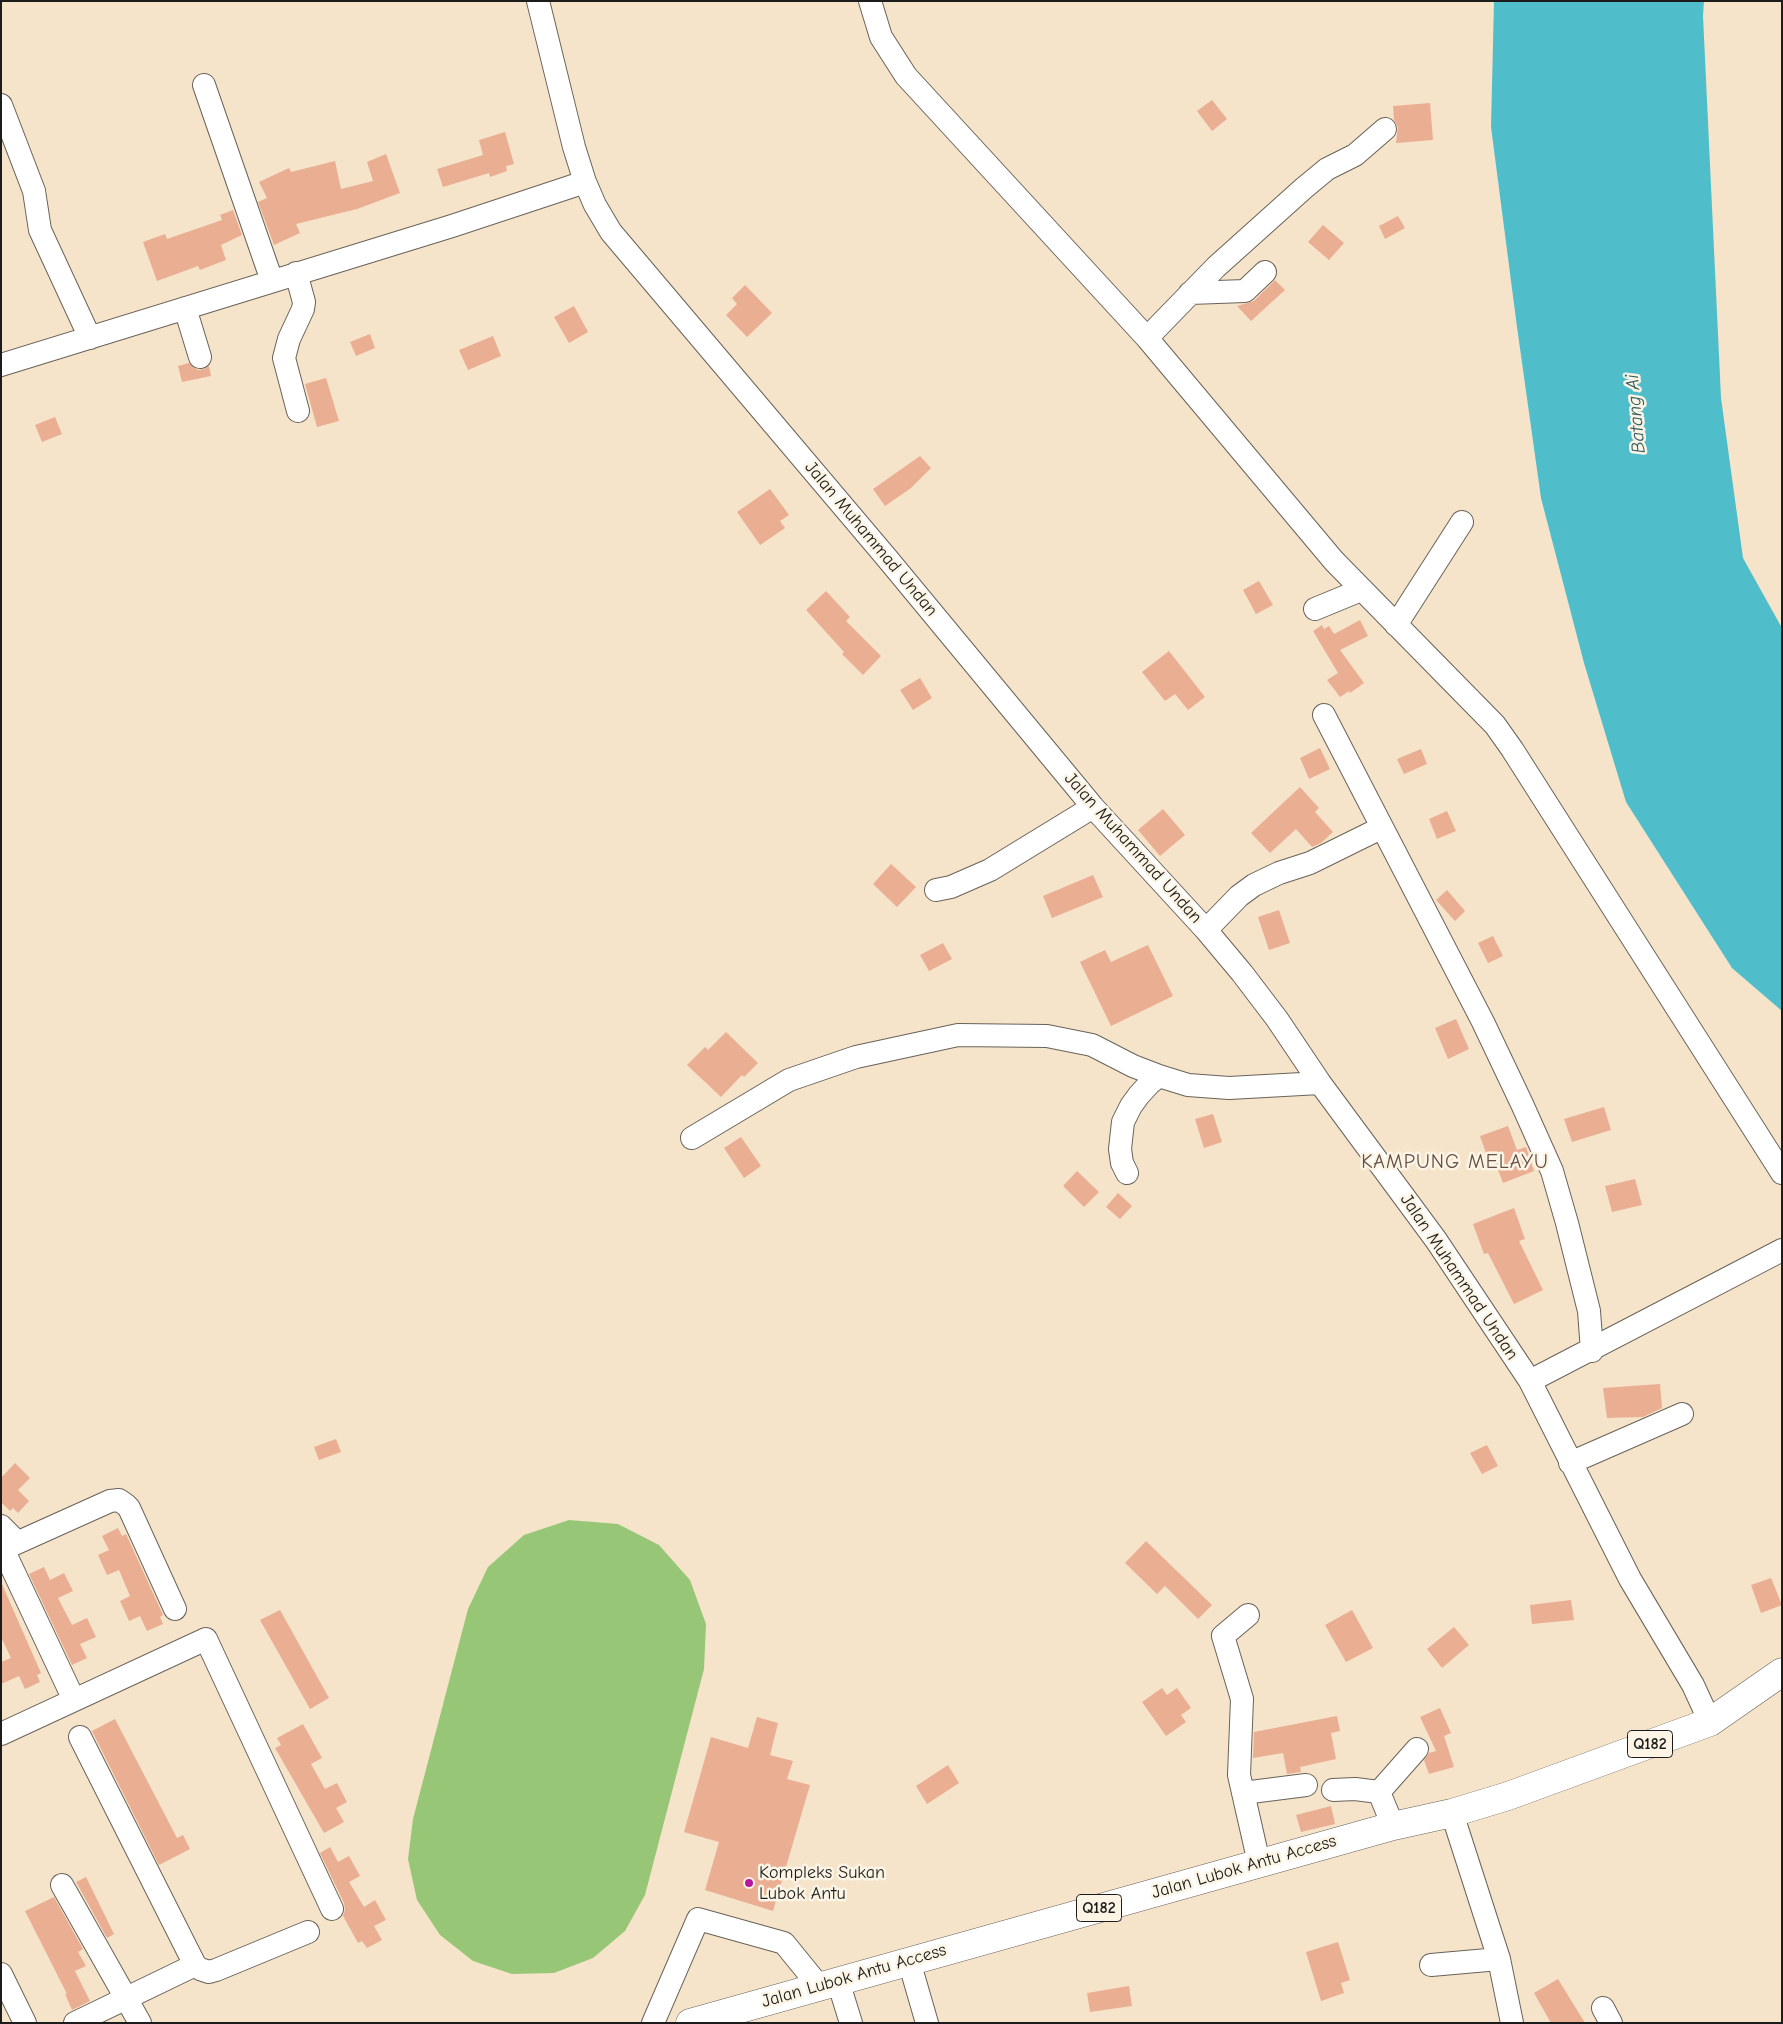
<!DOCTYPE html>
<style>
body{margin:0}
#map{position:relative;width:1783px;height:2024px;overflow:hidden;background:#f6e4ca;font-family:"Comic Neue",sans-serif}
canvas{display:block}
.frame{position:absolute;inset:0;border:2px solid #1c1c1c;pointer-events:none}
</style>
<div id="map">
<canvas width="1783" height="2024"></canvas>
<div class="frame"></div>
</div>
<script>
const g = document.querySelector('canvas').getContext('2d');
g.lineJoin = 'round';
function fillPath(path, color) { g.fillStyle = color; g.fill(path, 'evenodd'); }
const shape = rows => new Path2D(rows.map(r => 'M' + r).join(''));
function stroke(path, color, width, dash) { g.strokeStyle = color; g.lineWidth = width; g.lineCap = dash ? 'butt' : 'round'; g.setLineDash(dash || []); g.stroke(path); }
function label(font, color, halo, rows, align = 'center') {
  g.font = font + ' "Comic Neue",sans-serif'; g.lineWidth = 5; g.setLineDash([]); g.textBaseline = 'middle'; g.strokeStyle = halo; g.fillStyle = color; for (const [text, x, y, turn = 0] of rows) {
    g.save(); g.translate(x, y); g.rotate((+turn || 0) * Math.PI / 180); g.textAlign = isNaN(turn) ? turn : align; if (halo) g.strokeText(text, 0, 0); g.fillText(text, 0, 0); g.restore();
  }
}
const green = shape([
 [569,1520,618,1524,659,1545,690,1580,706,1624,704,1669,645,1895,625,1931,593,1958,554,1973,512,1974,473,1961,440,1935,417,1900,408,1859,413,1819,468,1609,488,1567,524,1535]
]);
const water = shape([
 [1494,1,1704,1,1703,16,1721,398,1743,558,1782,628,1782,1011,1732,968,1626,802,1584,663,1541,498,1517,327,1491,127]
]);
const building = shape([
 [1212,100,1227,119,1212,131,1197,111],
 [1430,103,1433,140,1396,143,1398,127,1394,120,1393,106],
 [505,132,514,164,506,166,507,171,490,177,489,173,443,187,437,169,483,155,479,140],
 [386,154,400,193,357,209,296,224,300,233,274,245,258,202,267,198,259,182,289,168,291,172,335,161,341,189,373,181,367,162],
 [233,210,242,235,221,245,226,260,200,270,198,266,157,281,143,242,165,234,167,239,222,220,220,215],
 [1398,216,1405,228,1385,239,1379,226],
 [1323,225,1344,243,1329,260,1308,242],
 [1275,280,1285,290,1251,321,1237,306,1254,301],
 [745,285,772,313,747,337,726,315,737,304,732,298],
 [574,306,588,332,569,343,554,317],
 [370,334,375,348,356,356,350,342],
 [493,336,501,356,468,370,459,350],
 [189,363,198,370,204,369,209,366,211,376,182,382,178,366],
 [326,378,339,421,317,427,305,384],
 [55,417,62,434,42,442,35,425],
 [920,456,931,468,911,488,885,506,873,489],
 [770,489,789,515,780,521,785,528,760,545,737,512],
 [1259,581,1273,605,1256,614,1243,590],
 [826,591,850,617,846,621,881,656,863,675,842,654,844,652,806,610],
 [1360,620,1368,636,1340,650,1364,683,1350,693,1349,691,1340,697,1327,680,1338,673,1313,631,1322,625,1324,629,1329,626,1334,634],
 [1169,651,1205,697,1188,710,1175,694,1165,701,1142,672],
 [920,678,932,698,913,710,900,690],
 [1320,748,1330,769,1309,779,1300,758],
 [1421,749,1427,764,1404,774,1397,759],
 [1300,787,1319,808,1315,812,1333,832,1321,843,1312,847,1296,829,1270,853,1251,833],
 [1163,809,1185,835,1160,856,1138,830],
 [1447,811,1456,831,1437,839,1429,819],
 [891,864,916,887,897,907,873,884],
 [1093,875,1103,897,1052,918,1043,896],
 [1447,890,1465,911,1455,921,1436,900],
 [1279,910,1290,943,1269,950,1258,917],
 [1493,936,1503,956,1488,963,1478,943],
 [943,943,952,959,929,971,920,955],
 [1148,945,1173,996,1111,1026,1080,962,1105,950,1111,962],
 [1456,1019,1469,1049,1448,1059,1435,1028],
 [726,1032,758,1063,744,1077,742,1075,721,1097,687,1065,705,1047,708,1050],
 [1604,1107,1611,1130,1572,1142,1564,1119],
 [1213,1114,1222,1142,1204,1148,1195,1119],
 [1508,1126,1517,1150,1526,1147,1534,1171,1503,1183,1492,1154,1487,1156,1480,1136],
 [741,1137,761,1166,744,1178,724,1148],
 [1077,1171,1099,1192,1084,1207,1063,1186],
 [1635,1179,1642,1205,1612,1212,1605,1186],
 [1118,1193,1132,1206,1120,1219,1106,1207],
 [1514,1208,1525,1239,1519,1241,1543,1290,1514,1304,1488,1253,1484,1254,1473,1224],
 [1660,1384,1662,1408,1643,1417,1607,1418,1603,1388],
 [336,1439,341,1452,319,1460,314,1447],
 [1487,1445,1498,1466,1482,1474,1470,1453],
 [15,1463,30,1478,18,1490,29,1501,18,1513,13,1508,10,1511,1,1502,1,1478],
 [118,1528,122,1536,126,1534,163,1615,160,1617,163,1624,147,1631,140,1616,129,1621,120,1601,130,1596,119,1570,107,1575,98,1555,109,1550,102,1536],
 [1146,1541,1212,1605,1198,1619,1165,1586,1157,1594,1125,1563],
 [44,1567,50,1580,64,1573,73,1591,58,1598,72,1625,87,1618,96,1637,80,1644,87,1658,72,1665,29,1574],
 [1771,1578,1782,1605,1761,1613,1751,1585],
 [1,1582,41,1673,37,1675,40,1682,25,1689,19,1676,1,1684,1,1662,11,1658,1,1637],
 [1571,1600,1574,1620,1532,1624,1530,1605],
 [280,1610,329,1698,310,1709,260,1620],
 [1352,1610,1373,1648,1346,1662,1325,1625],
 [1454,1627,1469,1645,1442,1668,1427,1649],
 [1162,1688,1167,1695,1177,1688,1191,1708,1181,1715,1186,1722,1166,1736,1142,1702],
 [1440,1708,1451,1733,1444,1736,1454,1767,1429,1774,1424,1760,1429,1753,1436,1751,1420,1717],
 [1337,1716,1340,1731,1331,1733,1336,1759,1300,1767,1301,1772,1287,1774,1283,1753,1253,1758,1254,1732],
 [757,1717,778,1723,770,1755,793,1761,787,1779,810,1785,773,1911,705,1890,719,1842,684,1832,711,1737,748,1748],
 [115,1719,177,1838,183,1835,190,1849,159,1865,92,1731],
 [303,1724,322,1758,311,1764,325,1789,337,1783,347,1802,336,1808,344,1822,324,1833,275,1748,281,1745,277,1738],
 [948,1765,959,1783,927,1804,916,1786],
 [1331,1806,1335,1824,1301,1832,1296,1815],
 [330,1847,338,1862,349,1856,360,1876,349,1882,364,1907,375,1900,386,1920,374,1926,382,1940,367,1948,362,1941,358,1943,343,1916,345,1910,344,1903,320,1853],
 [86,1877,114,1934,107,1938,76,1882],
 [54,1897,83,1949,78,1952,86,1966,75,1971,90,2001,72,2010,65,1994,67,1994,25,1911],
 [1338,1942,1350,1980,1341,1983,1344,1993,1321,2001,1306,1952],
 [1558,1979,1585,2023,1551,2023,1534,1993],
 [1129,1986,1132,2006,1090,2012,1087,1993]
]);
const minor = shape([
 [538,1,574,147,585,182,595,205,611,232,886,557,1093,807,1206,930,1242,973,1277,1019,1320,1083,1436,1240,1530,1381,1630,1579,1693,1685,1710,1722],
 [870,1,881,37,906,76,1147,338,1334,561,1495,725,1512,749,1782,1173],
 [204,85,272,281],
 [1,105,34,191,40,230,90,338],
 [296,273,304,302,303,309,289,339,284,358,298,411],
 [1190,293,1245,291,1265,272],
 [185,308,200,357],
 [1147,338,1216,267,1304,188,1327,169,1355,155,1385,129],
 [1,365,452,226,585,182],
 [1315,609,1361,590],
 [1396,625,1462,522],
 [1324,715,1483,1022,1522,1104,1552,1171,1567,1223,1589,1311,1592,1351],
 [936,890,951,887,990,870,1093,807],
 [1206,930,1239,896,1254,885,1279,873,1310,863,1381,828],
 [692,1138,789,1080,856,1057,958,1035,1047,1036,1092,1045,1133,1066,1159,1076,1188,1085,1229,1088,1320,1083],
 [1127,1173,1122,1163,1120,1149,1123,1122,1131,1106,1139,1095,1150,1083,1159,1076],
 [1530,1381,1782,1250],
 [1570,1463,1682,1414],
 [1,1526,17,1542],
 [3,1549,74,1700],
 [1,1550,110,1501,119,1500,126,1505,129,1508,175,1609],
 [1248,1615,1223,1636,1242,1699,1239,1775,1259,1863],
 [1,1734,206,1639,332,1909],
 [80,1737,195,1965,200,1969,209,1972,216,1970,308,1932],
 [1333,1790,1355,1789,1379,1792],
 [1243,1793,1306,1785],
 [1452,1813,1499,1959,1512,2023],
 [1393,1826,1379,1792,1417,1749],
 [62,1885,140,2023],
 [909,1961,927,2023],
 [1431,1965,1499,1959],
 [1,1974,25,2023],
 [838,1981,851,2023],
 [1603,2008,1611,2023],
 [75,2023,195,1965],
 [653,2023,698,1919,784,1943,819,1986]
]);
const major = shape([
 [690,2023,1393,1826,1452,1813,1508,1796,1710,1722,1782,1672]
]);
const markers = [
 [749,1883,5,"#b5179e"]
];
const shields = [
 [1650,1744,45],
 [1099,1908,45]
];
const shieldNames = [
 ["Q182",1650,1744],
 ["Q182",1099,1908]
];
const streetNames = [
 ["Jalan Muhammad Undan",871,539,50],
 ["Jalan Muhammad Undan",1133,848,48],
 ["Jalan Muhammad Undan",1459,1277,56],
 ["Jalan Lubok Antu Access",1244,1867,-16],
 ["Jalan Lubok Antu Access",854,1976,-16]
];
const poiNames = [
 ["Kompleks Sukan",759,1873],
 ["Lubok Antu",759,1894]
];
const waterNames = [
 ["Batang Ai",1636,414,-95]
];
const quarterNames = [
 ["KAMPUNG MELAYU",1455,1162]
];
fillPath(green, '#97c776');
fillPath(water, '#50bdca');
fillPath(building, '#eaae93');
stroke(minor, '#686259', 24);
stroke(major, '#686259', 29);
stroke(minor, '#fff', 22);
stroke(major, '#fff', 28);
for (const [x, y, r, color] of markers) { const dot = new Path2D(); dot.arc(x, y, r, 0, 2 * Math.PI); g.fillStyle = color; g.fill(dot); stroke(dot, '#fcf5e5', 2); }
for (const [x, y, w] of shields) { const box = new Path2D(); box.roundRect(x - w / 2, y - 13.5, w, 27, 4); g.fillStyle = '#fcf5e5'; g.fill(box); stroke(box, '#1c1c1c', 1); }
label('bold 16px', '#1c1c1c', null, shieldNames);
label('18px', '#1c1c1c', '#fcf5e5', streetNames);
label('18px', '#1c1c1c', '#fcf5e5', poiNames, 'left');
label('italic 19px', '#315c62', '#fcf5e5', waterNames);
g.letterSpacing = '1px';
label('20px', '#644f46', '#fcf5e5', quarterNames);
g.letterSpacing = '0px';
</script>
